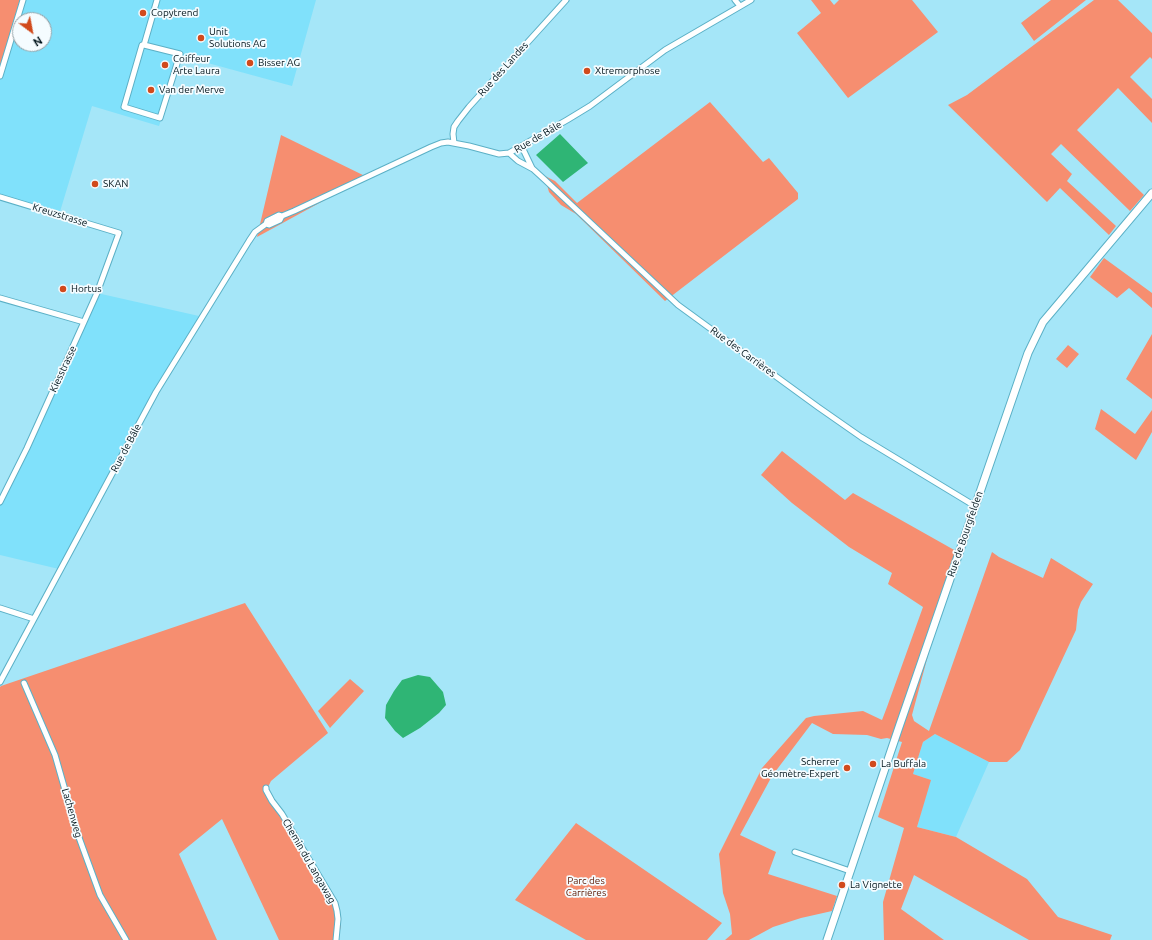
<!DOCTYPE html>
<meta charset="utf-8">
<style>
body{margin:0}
#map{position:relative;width:1152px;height:940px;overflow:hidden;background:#a5e6f8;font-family:Ubuntu,sans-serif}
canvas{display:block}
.north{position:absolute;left:12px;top:12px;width:40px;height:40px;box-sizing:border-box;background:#f5fcff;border:1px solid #939fa4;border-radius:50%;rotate:148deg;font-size:11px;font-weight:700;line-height:16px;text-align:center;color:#00141b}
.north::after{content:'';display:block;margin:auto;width:14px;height:18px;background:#d14a1c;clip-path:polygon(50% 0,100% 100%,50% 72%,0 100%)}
</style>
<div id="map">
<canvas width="1152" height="940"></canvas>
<div class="north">N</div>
</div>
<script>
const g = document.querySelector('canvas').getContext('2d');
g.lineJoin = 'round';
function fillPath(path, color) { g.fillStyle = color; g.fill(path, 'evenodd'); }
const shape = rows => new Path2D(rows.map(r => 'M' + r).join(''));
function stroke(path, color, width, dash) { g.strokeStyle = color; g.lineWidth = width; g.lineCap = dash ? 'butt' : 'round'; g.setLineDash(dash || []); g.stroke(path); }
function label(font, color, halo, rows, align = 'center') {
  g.font = font + ' Ubuntu,sans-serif'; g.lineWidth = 3.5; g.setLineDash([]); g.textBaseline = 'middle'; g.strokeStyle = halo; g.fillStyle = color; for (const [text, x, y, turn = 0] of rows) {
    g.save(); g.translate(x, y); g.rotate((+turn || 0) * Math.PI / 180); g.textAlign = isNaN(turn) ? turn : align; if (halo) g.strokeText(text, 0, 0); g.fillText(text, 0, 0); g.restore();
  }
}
const built = shape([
 [23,0,316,0,292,86,182,56,159,126,92,106,59,215,0,197,0,76],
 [20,20,44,20,44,44,20,44],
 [97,293,199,316,63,570,0,555,0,502],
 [935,734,989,762,956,837,917,827,930,780,913,774,923,742]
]);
const green = shape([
 [0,0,23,0,0,76],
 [811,0,830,0,834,5,839,0,912,0,938,32,848,98,797,33,821,13],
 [1051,0,1086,0,1034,41,1021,23],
 [1094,0,1118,0,1152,33,1152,59,1150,57,1130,77,1152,99,1152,123,1118,88,1077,130,1144,195,1130,211,1061,144,1051,154,1072,174,1067,181,1116,226,1109,235,1060,188,1047,202,948,105,967,95],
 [710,102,763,162,769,158,798,193,798,199,665,301,576,214,561,205,549,192,547,185,545,176,555,181,577,203],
 [281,135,367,177,257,237],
 [1104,258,1152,293,1152,308,1129,288,1117,298,1090,277],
 [1152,334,1152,399,1126,379],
 [1068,345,1079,354,1067,368,1056,359],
 [1101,409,1135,434,1152,410,1152,432,1136,460,1095,429],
 [782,451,845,500,853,493,956,551,912,715,914,721,929,731,992,552,999,557,1043,578,1051,558,1093,584,1081,602,1078,610,1076,630,1020,750,1007,762,989,762,935,734,923,742,913,774,931,780,917,827,956,837,1027,879,1058,917,1112,935,1110,940,1029,940,914,875,901,909,944,940,884,940,883,902,904,828,878,817,902,742,887,738,881,739,867,735,833,734,812,723,772,776,740,835,776,852,768,874,837,896,832,911,801,918,773,927,749,940,725,940,732,934,730,914,723,893,719,854,762,768,806,718,814,716,863,711,882,720,887,707,923,607,888,584,892,573,849,547,792,503,761,475],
 [245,603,328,733,271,781,266,791,337,903,341,925,338,940,279,940,222,819,179,854,217,940,0,940,0,687,1,686],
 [350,679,364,691,330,728,318,711],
 [576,823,722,923,707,940,586,940,515,900]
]);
const water = shape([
 [560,134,588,163,563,182,536,155],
 [418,675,430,677,443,692,446,705,439,713,420,728,403,738,395,731,385,718,386,705,394,691,402,680]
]);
const minor = shape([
 [735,0,740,6],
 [142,45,124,107,160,118,180,54,144,45,157,0],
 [0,76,23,0],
 [454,143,453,134,454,127,458,121,469,107,566,0],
 [522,147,532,168],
 [509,153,518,161,533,169,545,180,678,305,818,407,861,437,975,506],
 [0,197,119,233,97,293,84,322,27,448,0,502],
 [266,224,269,225,280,220,282,216],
 [0,298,84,322],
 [0,608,34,619],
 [0,682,156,392,249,241,255,232,266,224,267,221,279,215,282,216,294,211,431,147,441,143,448,142,469,146,499,154,509,153,567,120,590,106,665,50,751,0],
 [24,683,55,755,77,832,100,895,126,940],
 [266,788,266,790,272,801,282,814,335,903,337,911,338,919,336,940],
 [795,852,850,871]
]);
const major = shape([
 [827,940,899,727,1028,353,1043,322,1152,193]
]);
const markers = [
 [143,13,4,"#d14a1c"],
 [201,38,4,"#d14a1c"],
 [250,63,4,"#d14a1c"],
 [165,65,4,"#d14a1c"],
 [587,71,4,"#d14a1c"],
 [151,90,4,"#d14a1c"],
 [95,184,4,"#d14a1c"],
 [63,289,4,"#d14a1c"],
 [873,764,4,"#d14a1c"],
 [847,768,4,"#d14a1c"],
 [842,885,4,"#d14a1c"]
];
const poiNames = [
 ["Copytrend",151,13],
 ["Unit",209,32],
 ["Solutions AG",209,44],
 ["Coiffeur",173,59],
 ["Arte Laura",173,71],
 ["Bisser AG",258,63],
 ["Xtremorphose",595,71],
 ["Van der Merve",159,90],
 ["SKAN",103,184],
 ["Hortus",71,289],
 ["Scherrer",839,762,"right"],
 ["Géomètre-Expert",839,774,"right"],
 ["La Buffala",881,764],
 ["La Vignette",850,885]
];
const streetNames = [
 ["Rue des Landes",503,69,-48],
 ["Rue de Bâle",538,137,-30],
 ["Kreuzstrasse",60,215,17],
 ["Rue des Carrières",743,352,36],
 ["Kiesstrasse",63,369,-65],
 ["Rue de Bâle",126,448,-62],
 ["Rue de Bourgfelden",965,534,-71],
 ["Lachenweg",72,813,74],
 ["Chemin du Langawag",309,861,60]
];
const parkNames = [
 ["Parc des",586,881],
 ["Carrières",586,893]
];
fillPath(built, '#80e1fb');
fillPath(green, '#f68e70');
fillPath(water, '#2fb575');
stroke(minor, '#5bb0c6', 7);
stroke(major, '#5bb0c6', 9);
stroke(minor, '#fff', 5);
stroke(major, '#fff', 7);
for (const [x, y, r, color] of markers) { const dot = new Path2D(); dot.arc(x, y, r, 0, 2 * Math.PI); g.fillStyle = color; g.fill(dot); stroke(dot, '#f5fcff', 1.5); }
label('10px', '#00141b', '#f5fcff', poiNames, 'left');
label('10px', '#00141b', '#f5fcff', streetNames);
label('10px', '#5d1700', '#f5fcff', parkNames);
</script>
